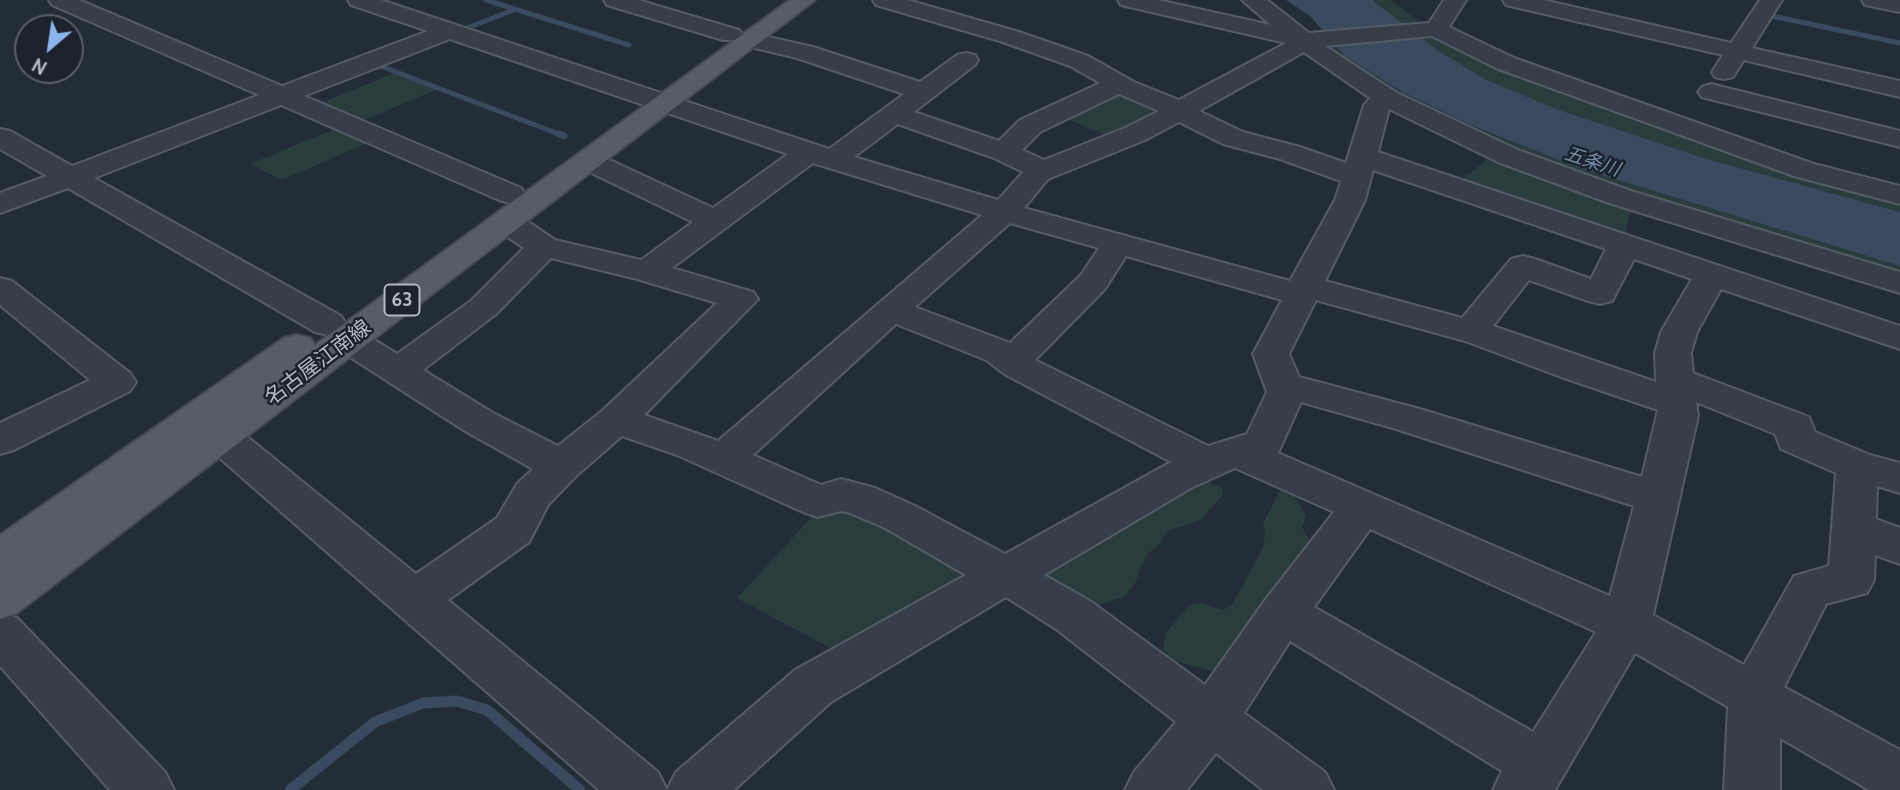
<!DOCTYPE html>
<meta charset="utf-8">
<style>
body{margin:0}
#map{position:relative;width:1900px;height:790px;overflow:hidden;background:#232d37;font-family:Cabin,sans-serif}
canvas{display:block}
.north{position:absolute;left:14px;top:14px;width:70px;height:70px;box-sizing:border-box;background:#1c232d;border:2px solid #585f69;border-radius:50%;rotate:209deg;font-size:19px;font-weight:700;line-height:28px;text-align:center;color:#b1b9c4}
.north::after{content:'';display:block;margin:auto;width:24px;height:32px;background:#8cb6ee;clip-path:polygon(50% 0,100% 100%,50% 72%,0 100%)}
</style>
<div id="map">
<canvas width="1900" height="790"></canvas>
<div class="north">N</div>
</div>
<script>
const g = document.querySelector('canvas').getContext('2d');
g.lineJoin = 'round';
function fillPath(path, color) { g.fillStyle = color; g.fill(path, 'evenodd'); }
const shape = rows => new Path2D(rows.map(r => 'M' + r).join(''));
function stroke(path, color, width, dash) { g.strokeStyle = color; g.lineWidth = width; g.lineCap = dash ? 'butt' : 'round'; g.setLineDash(dash || []); g.stroke(path); }
function label(font, color, halo, rows, align = 'center') {
  g.font = font + ' Cabin,"Noto Sans JP",sans-serif'; g.lineWidth = 5; g.setLineDash([]); g.textBaseline = 'middle'; g.strokeStyle = halo; g.fillStyle = color; for (const [text, x, y, turn = 0] of rows) {
    g.save(); g.translate(x, y); g.rotate((+turn || 0) * Math.PI / 180); g.textAlign = isNaN(turn) ? turn : align; if (halo) g.strokeText(text, 0, 0); g.fillText(text, 0, 0); g.restore();
  }
}
const green = shape([
 [1372,0,1390,0,1420,22,1406,26],
 [1417,34,1436,34,1508,70,1591,104,1744,155,1900,199,1900,212,1704,158,1556,109,1485,79,1440,52],
 [1332,41,1345,56,1402,92,1473,126,1582,169,1900,266,1900,280,1728,227,1450,126,1316,45],
 [395,73,438,89,360,122,318,104],
 [1117,89,1169,109,1112,139,1060,115],
 [337,128,370,142,282,180,250,164],
 [1491,157,1631,208,1624,239,1457,183],
 [1209,482,1223,489,1222,496,1201,520,1168,531,1157,547,1147,554,1135,583,1125,596,1094,607,1046,579,1045,573,1196,483],
 [1284,489,1292,493,1306,515,1302,527,1313,546,1227,671,1212,671,1174,661,1163,649,1165,633,1190,605,1201,603,1223,610,1232,605,1263,548,1265,533,1263,523,1280,491],
 [841,503,989,573,843,655,737,598,821,507]
]);
const water = shape([
 [1286,0,1372,0,1440,52,1485,79,1556,109,1704,158,1900,212,1900,266,1582,169,1473,126,1402,92,1345,56,1310,16]
]);
const streamFar2 = shape([
 [486,0,629,45],
 [1772,16,1900,43],
 [462,30,516,9],
 [375,64,564,136]
]);
const streamFar1 = shape([
 [559,134,564,136]
]);
const stream = shape([
 [290,790,375,722,423,703,457,701,487,710,580,790]
]);
const minor = shape([
 [49,0,79,0,282,86,428,31,351,5,348,0,381,0,829,149,904,94,797,58,742,45,738,40,723,40,607,5,604,0,638,0,739,30,743,35,750,33,813,47,920,82,957,55,966,53,975,55,978,60,975,65,914,112,999,141,1020,120,1100,83,1070,66,1003,42,876,5,873,0,908,0,1019,32,1088,56,1134,82,1179,100,1286,43,1121,5,1118,0,1158,0,1271,25,1242,0,1267,0,1309,33,1429,23,1444,0,1466,0,1449,27,1514,58,1814,164,1900,186,1900,204,1794,176,1496,68,1432,36,1325,46,1397,93,1518,150,1631,191,1900,272,1900,293,1609,203,1498,162,1389,109,1378,152,1900,326,1900,349,1721,289,1697,332,1691,353,1693,373,1809,417,1815,432,1870,455,1900,463,1900,493,1877,486,1876,519,1900,528,1900,564,1875,555,1874,580,1867,593,1826,604,1784,687,1900,750,1900,790,1869,790,1780,738,1780,790,1724,790,1728,707,1635,653,1555,790,1493,790,1502,771,1290,641,1244,713,1325,772,1334,790,1263,790,1216,753,1187,790,1125,790,1134,772,1176,722,1056,629,1006,597,831,702,734,790,667,790,676,772,795,670,966,575,885,528,850,513,841,511,818,517,803,512,677,455,622,436,576,476,548,505,529,542,448,600,658,772,667,790,599,790,206,446,200,436,206,426,220,422,234,426,416,574,497,518,517,484,533,469,465,431,336,348,331,340,336,333,328,335,315,332,68,188,0,213,0,193,47,176,0,149,0,129,10,131,72,166,259,95,52,5,49,0],
 [450,39,788,154,713,208,599,155,589,152,579,155,575,161,579,167,693,222,641,260,555,240,518,215,507,213,496,215,491,222,496,229,524,248,472,300,397,354,362,332,349,329,341,331,346,324,341,316,94,178,281,105,499,200,510,203,521,200,525,194,521,188,304,96,450,39],
 [1304,52,1370,98,1364,105,1346,163,1300,147,1243,132,1199,111,1304,52],
 [1119,94,1159,111,1125,128,1044,160,1022,150,1040,132,1119,94],
 [1179,122,1223,144,1280,159,1341,181,1335,200,1290,281,1024,208,1048,179,1145,140,1179,122],
 [898,124,994,158,1023,172,998,200,854,157,898,124],
 [813,163,982,215,718,441,644,415,758,299,753,292,672,268,813,163],
 [1373,170,1606,249,1591,279,1535,259,1523,256,1511,259,1462,318,1325,281,1365,200,1373,170],
 [1010,223,1099,248,1081,275,1010,343,915,307,1010,223],
 [1126,256,1282,300,1253,354,1267,392,1247,434,1208,446,1035,360,1105,289,1126,256],
 [551,258,637,279,717,303,602,411,558,446,493,413,423,370,496,314,551,258],
 [1634,259,1692,279,1661,332,1655,353,1656,382,1493,326,1529,280,1588,301,1600,304,1612,301,1634,259],
 [1316,300,1465,341,1561,377,1658,410,1642,477,1420,409,1299,377,1289,354,1316,300],
 [896,324,986,360,1006,375,1171,462,1005,554,915,506,875,488,841,479,821,485,753,455,896,324],
 [1301,402,1393,428,1634,506,1610,596,1278,453,1301,402],
 [1696,402,1775,434,1781,449,1836,473,1829,566,1794,576,1744,665,1653,615,1698,416,1696,402],
 [1235,468,1334,512,1266,599,1205,685,1090,601,1044,575,1191,488,1235,468],
 [1370,529,1596,632,1533,732,1314,607,1370,529],
 [1503,0,1543,0,1731,43,1760,0,1782,0,1752,48,1900,81,1900,97,1744,60,1733,77,1724,79,1715,77,1712,72,1723,55,1506,5,1503,0],
 [1862,0,1900,0,1900,12,1865,5,1862,0],
 [1711,84,1900,131,1900,147,1702,97,1698,92,1702,87,1711,84],
 [0,278,12,281,130,373,136,382,130,391,14,450,0,454,0,423,90,380,0,305,0,278],
 [0,612,17,618,165,772,174,790,110,790,0,666,0,612]
]);
const major = shape([
 [790,0,815,0,17,613,0,619,0,535,284,338,297,335,310,338,315,345,790,0]
]);
const farWaternames = [
 ["五条川",1592,162,18]
];
const shields = [
 [402,300,35]
];
const shieldNames = [
 ["63",402,300]
];
const streetNames = [
 ["名古屋江南線",318,363,-37]
];
fillPath(green, '#293d3c');
fillPath(water, '#3a4b5f');
stroke(streamFar2, '#3a4b5f', 5);
stroke(streamFar1, '#3a4b5f', 7);
stroke(stream, '#3a4b5f', 11);
stroke(minor, '#545c66', 4);
stroke(major, '#434a54', 4);
fillPath(minor, '#373e48');
fillPath(major, '#555d68');
label('italic 19px', '#748ba5', '#1c232d', farWaternames);
for (const [x, y, w] of shields) { const box = new Path2D(); box.roundRect(x - w / 2, y - 15.5, w, 31, 5); g.fillStyle = '#1c232d'; g.fill(box); stroke(box, '#b1b9c4', 2); }
label('bold 19px', '#b1b9c4', null, shieldNames);
label('21px', '#b1b9c4', '#1c232d', streetNames);
</script>
